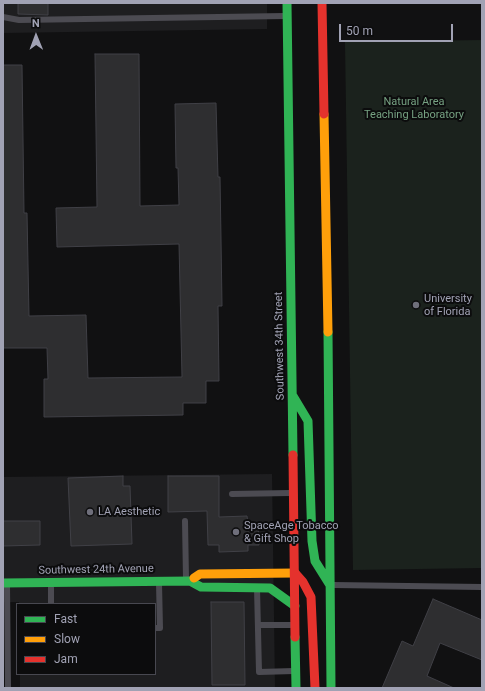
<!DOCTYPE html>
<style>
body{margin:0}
#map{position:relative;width:485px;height:691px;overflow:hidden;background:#111112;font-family:Roboto,sans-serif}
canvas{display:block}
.frame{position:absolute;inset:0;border:4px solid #a1a2b4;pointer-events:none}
.legend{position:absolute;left:16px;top:603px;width:140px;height:72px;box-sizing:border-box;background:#0c0c0d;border:1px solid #484850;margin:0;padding:5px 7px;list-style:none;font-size:12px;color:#a1a2b4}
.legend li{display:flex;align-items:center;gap:8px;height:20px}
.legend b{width:20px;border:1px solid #484850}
.north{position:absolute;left:16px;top:16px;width:40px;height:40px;-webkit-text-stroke:3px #0c0c0d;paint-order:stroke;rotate:359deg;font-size:11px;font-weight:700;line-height:16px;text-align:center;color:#a1a2b4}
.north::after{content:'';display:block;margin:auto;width:14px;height:18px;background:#a1a2b4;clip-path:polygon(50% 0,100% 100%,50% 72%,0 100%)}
.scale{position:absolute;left:339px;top:24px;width:114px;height:18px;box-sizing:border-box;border:2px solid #a1a2b4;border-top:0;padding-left:5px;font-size:12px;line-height:14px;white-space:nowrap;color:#a1a2b4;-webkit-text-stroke:3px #0c0c0d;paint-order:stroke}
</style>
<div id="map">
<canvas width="485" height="691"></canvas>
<div class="frame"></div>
<ul class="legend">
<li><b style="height:5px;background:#30b455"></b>Fast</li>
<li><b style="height:5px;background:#ff9f0a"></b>Slow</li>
<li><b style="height:5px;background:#e5322d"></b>Jam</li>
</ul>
<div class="north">N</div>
<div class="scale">50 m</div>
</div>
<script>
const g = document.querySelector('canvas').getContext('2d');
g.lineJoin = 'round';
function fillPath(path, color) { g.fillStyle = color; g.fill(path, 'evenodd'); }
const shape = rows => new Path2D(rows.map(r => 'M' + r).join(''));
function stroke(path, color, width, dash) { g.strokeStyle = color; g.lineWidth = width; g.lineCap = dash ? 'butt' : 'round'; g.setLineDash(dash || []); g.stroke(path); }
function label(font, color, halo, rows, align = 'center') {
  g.font = font + ' Roboto,sans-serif'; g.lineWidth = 4; g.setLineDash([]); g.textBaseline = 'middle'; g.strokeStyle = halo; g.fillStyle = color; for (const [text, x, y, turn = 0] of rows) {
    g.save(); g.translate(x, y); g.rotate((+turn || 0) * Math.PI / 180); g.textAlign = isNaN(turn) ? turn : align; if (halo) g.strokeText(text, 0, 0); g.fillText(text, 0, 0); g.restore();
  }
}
const built = shape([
 [3,3,267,3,267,29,3,33],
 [272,474,275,688,20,688,20,674,155,674,155,604,19,604,19,602,3,602,3,477]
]);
const green = shape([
 [482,40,482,568,353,570,345,42]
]);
const building = shape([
 [18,3,48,3,48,15,18,14,18,3],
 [95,54,139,54,140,206,179,205,178,168,176,168,175,104,216,103,218,177,220,177,221,239,222,306,218,306,219,381,206,381,206,403,183,403,183,415,44,417,44,379,48,379,47,348,3,348,3,65,22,65,24,213,27,213,29,316,86,315,88,378,182,377,179,244,57,247,56,208,97,207,95,54],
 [123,476,123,486,130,486,132,544,71,546,68,478,123,476],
 [168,476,219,476,219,517,247,516,248,523,258,523,259,545,248,545,248,551,219,552,219,545,208,545,207,511,168,512,168,476],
 [3,521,40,521,40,545,3,546,3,521],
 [433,599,482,620,482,660,440,643,427,676,454,688,382,688,402,641,413,646,433,599],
 [211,602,244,602,245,685,212,685,211,602]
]);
const lane = shape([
 [3,17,19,20,285,16],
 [232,494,290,493],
 [185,521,186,579],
 [7,584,8,688],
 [51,584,51,604],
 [333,585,482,587],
 [257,588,259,672,294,671],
 [258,625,293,625],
 [155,628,160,628,159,583]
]);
const fast = shape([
 [287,3,293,455],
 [328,332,331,688],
 [293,396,308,421,312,541,315,561,330,585],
 [3,583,190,581,201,587,270,588,295,606],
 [295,637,296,688]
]);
const slow = shape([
 [324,114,328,332],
 [194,578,200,574,295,573]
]);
const jam = shape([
 [322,3,324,114],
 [293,455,295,637],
 [295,573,303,582,311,597,315,688]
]);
const markers = [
 [416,305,4,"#6f6f7b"],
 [90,512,4,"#6f6f7b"],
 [236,532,4,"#6f6f7b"]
];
const parkNames = [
 ["Natural Area",414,102],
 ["Teaching Laboratory",414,115]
];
const poiNames = [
 ["University",424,299],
 ["of Florida",424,312],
 ["LA Aesthetic",98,512],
 ["SpaceAge Tobacco",244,526],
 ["& Gift Shop",244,539]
];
const streetNames = [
 ["Southwest 34th Street",280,346,-91],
 ["Southwest 24th Avenue",96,570,-1]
];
fillPath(built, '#1e1e20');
fillPath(green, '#1b221d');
fillPath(building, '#2e2e30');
stroke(building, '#404046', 1);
stroke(lane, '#4c4b52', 6);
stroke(fast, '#30b455', 9);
stroke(slow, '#ff9f0a', 9);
stroke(jam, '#e5322d', 9);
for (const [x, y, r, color] of markers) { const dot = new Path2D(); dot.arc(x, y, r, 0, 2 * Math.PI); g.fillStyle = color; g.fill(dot); stroke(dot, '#0c0c0d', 1.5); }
label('11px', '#76a182', '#0c0c0d', parkNames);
label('11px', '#a1a2b4', '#0c0c0d', poiNames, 'left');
label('11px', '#a1a2b4', '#0c0c0d', streetNames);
</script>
